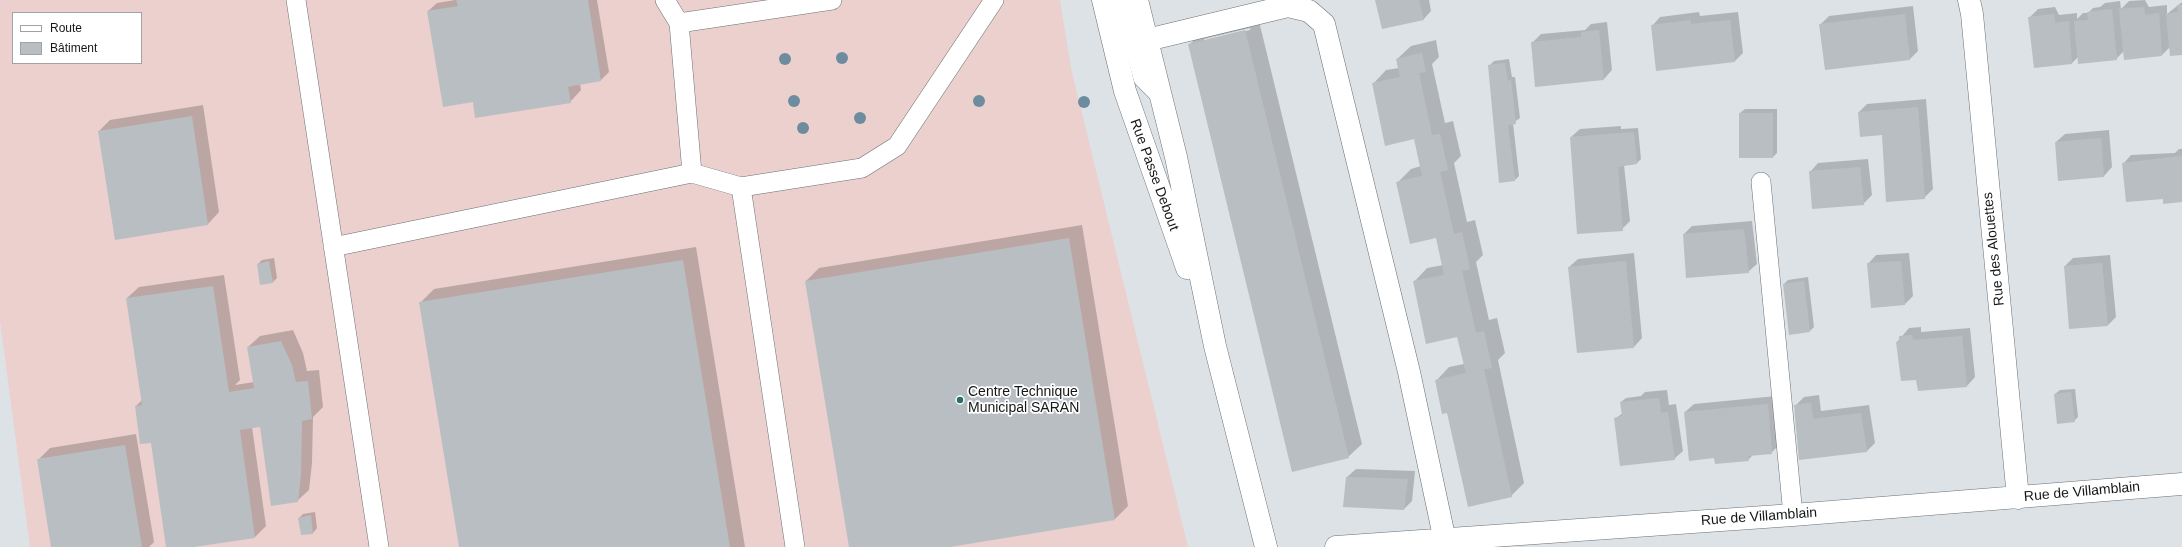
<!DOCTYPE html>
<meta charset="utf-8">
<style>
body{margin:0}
#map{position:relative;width:2182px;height:547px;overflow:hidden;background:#dde2e6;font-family:Helvetica,sans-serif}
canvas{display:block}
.legend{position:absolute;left:12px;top:12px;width:130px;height:52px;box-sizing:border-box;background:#fff;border:1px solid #a1a2a2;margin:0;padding:5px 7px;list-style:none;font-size:12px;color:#141617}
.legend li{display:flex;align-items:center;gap:8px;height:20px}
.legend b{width:20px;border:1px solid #a1a2a2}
</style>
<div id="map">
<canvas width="2182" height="547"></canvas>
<ul class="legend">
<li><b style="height:5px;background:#fff"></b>Route</li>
<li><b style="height:11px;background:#b9bec3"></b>Bâtiment</li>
</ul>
</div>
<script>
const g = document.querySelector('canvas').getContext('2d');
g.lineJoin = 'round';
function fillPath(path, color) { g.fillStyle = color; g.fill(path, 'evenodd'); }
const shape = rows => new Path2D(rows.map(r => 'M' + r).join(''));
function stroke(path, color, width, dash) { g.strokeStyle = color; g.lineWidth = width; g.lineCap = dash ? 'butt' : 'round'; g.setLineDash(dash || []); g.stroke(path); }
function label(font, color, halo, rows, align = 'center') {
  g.font = font + ' Helvetica,sans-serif'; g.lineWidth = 3.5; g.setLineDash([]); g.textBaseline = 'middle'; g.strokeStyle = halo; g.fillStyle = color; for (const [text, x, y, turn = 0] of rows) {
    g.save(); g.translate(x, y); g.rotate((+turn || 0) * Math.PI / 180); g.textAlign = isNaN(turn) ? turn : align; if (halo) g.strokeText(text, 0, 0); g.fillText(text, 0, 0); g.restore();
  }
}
const industrial = shape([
 [0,0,1060,0,1071,68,1188,547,30,547,0,321],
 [13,13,141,13,141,63,13,63]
]);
const shadow = shape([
 [455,0,597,0,609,72,601,80,580,84,581,90,570,102,474,101,428,11,437,3],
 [1376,0,1429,0,1431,11,1423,20],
 [2145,0,2149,7,2167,5,2167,14,2182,2,2182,54,2170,47,2162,55,2124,51,2116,59,2078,57,2072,63,2029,18,2038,9,2055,7,2059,15,2077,13,2077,19,2083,13,2088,13,2093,8,2100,7,2105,3,2120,1,2121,9,2129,1],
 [1913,6,1918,51,1910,59,1821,24,1829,16],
 [1699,12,1700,16,1738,12,1743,53,1735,61,1652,26,1660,17],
 [1258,17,1362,444,1348,457,1190,44,1203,31],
 [1250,28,1250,30,1204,41,1204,39],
 [1607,22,1612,70,1604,79,1532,43,1541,34,1585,30,1591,24],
 [1436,40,1439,57,1432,64,1445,123,1453,121,1461,156,1454,163,1467,222,1475,220,1483,255,1476,262,1489,320,1497,318,1505,353,1498,360,1524,483,1511,496,1448,412,1436,381,1449,367,1464,364,1458,336,1414,282,1427,268,1443,265,1437,237,1398,182,1411,169,1421,166,1415,138,1373,84,1386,70,1399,68,1397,59,1411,46],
 [1509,59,1512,77,1515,77,1520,118,1513,123,1519,176,1515,180,1489,66,1494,61],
 [1926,99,1933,189,1924,198,1882,134,1859,112,1867,104],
 [203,105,219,212,208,224,115,238,99,131,110,120],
 [1745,109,1777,109,1777,153,1773,157,1740,113],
 [1621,126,1621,129,1638,128,1641,159,1636,164,1624,165,1630,221,1621,230,1571,137,1580,129],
 [2109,130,2112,167,2104,176,2059,180,2056,142,2065,134],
 [2179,149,2182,149,2182,201,2163,198,2123,164,2131,155,2175,153],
 [1868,159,1872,195,1863,204,1810,172,1818,163],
 [1752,221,1757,264,1748,272,1684,234,1692,226],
 [1082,225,1128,506,1115,519,943,547,850,547,806,281,819,268],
 [696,247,745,547,460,547,420,303,434,289],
 [1634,253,1642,338,1634,347,1569,267,1578,259],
 [1909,253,1913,296,1905,304,1868,264,1876,255],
 [2110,255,2116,317,2108,325,2065,266,2073,258],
 [274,258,277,278,273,282,258,264,262,260],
 [224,275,240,380,235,385,254,382,248,347,260,336,293,330,303,353,307,371,319,370,323,407,313,417,312,463,309,490,297,501,261,426,252,427,266,526,255,537,187,547,167,547,152,441,136,406,142,400,127,298,139,287],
 [1808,277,1814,327,1810,331,1784,284,1788,280],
 [1921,327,1921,332,1970,328,1975,377,1967,386,1917,379,1897,342,1909,328],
 [2075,389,2078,417,2074,421,2055,394,2060,390],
 [1667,390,1669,405,1676,404,1683,451,1674,459,1616,418,1623,413,1621,402,1626,398,1641,396,1645,392],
 [1819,395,1821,411,1869,405,1875,443,1867,451,1800,459,1795,406,1804,397],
 [1776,396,1780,444,1771,453,1753,455,1748,460,1715,457,1685,412,1694,404],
 [136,434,154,542,149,547,52,547,39,459,50,448],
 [1356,469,1415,471,1412,501,1404,509,1347,477],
 [315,512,317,528,313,533,302,534,299,518,303,514]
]);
const building = shape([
 [456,0,588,0,601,81,568,87,571,103,475,118,473,102,443,107,427,11,458,6],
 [1375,0,1419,0,1424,20,1382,29],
 [2177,5,2182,5,2182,55,2170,56,2166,14,2178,12],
 [2144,7,2145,15,2159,13,2162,56,2124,60,2119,9],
 [2112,9,2117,60,2078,64,2074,21,2088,20,2087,12],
 [1905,14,1910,60,1825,70,1819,24],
 [2054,14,2055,23,2069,21,2072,64,2034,68,2028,17],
 [1691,20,1691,24,1730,20,1735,62,1656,71,1651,25],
 [1245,30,1349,458,1292,472,1188,44],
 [1599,30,1604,80,1535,87,1531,42,1581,37,1581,32],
 [1422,53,1426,72,1419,73,1432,135,1440,134,1448,170,1440,172,1454,234,1462,232,1470,269,1462,271,1476,333,1484,331,1492,368,1484,369,1512,497,1468,507,1447,413,1442,414,1435,380,1466,373,1457,337,1426,344,1413,281,1444,275,1436,238,1410,244,1396,182,1422,176,1414,139,1385,146,1372,83,1400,77,1396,59],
 [1505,63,1508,81,1511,80,1516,124,1508,125,1515,181,1499,183,1488,65],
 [1918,107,1925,199,1886,202,1882,135,1860,137,1858,112],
 [1739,113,1773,113,1773,158,1739,158],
 [192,116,208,225,115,240,98,131],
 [1634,132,1637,164,1618,167,1623,231,1577,234,1570,137],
 [2101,138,2104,177,2058,181,2055,142],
 [2182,156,2182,202,2163,204,2163,199,2126,202,2122,163],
 [1860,167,1864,205,1812,209,1809,171],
 [1744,229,1749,273,1686,278,1683,234],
 [1069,238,1115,520,950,547,849,547,805,281],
 [683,260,730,547,459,547,419,302],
 [269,261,273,283,260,285,257,264],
 [1626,261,1634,348,1577,353,1568,267],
 [1901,261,1905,305,1871,308,1867,263],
 [2102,263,2108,326,2069,329,2064,266],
 [1804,281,1810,332,1789,335,1783,284],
 [213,286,229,392,254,388,247,347,281,341,292,365,296,382,308,381,312,419,302,421,301,475,298,502,271,506,260,427,240,430,255,538,194,547,166,547,151,443,140,444,135,406,142,405,126,298],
 [1912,335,1913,340,1962,336,1967,387,1918,391,1916,380,1901,381,1896,342,1899,341,1899,336],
 [2071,392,2075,422,2057,424,2054,394],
 [1659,398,1661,413,1668,412,1675,460,1620,466,1614,418,1622,416,1620,402],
 [1811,403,1813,419,1861,413,1867,452,1799,460,1794,405],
 [1768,404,1772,454,1748,456,1749,461,1715,464,1714,458,1689,461,1684,412],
 [125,445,142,547,51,547,37,459],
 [1346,477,1408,479,1404,510,1343,507],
 [311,515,313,534,301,535,298,518]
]);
const lane = shape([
 [296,0,379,547],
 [665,0,679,23,692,173],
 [1122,0,1143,78,1160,95],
 [679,23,832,0],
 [1761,182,1793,515],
 [741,187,795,547],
 [333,247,692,173,741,187,862,168,897,146,994,0]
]);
const street = shape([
 [1969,0,1972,14,2018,498],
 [1147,40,1288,6,1309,11,1324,24,1409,372,1445,541],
 [1336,547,1793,515,2182,484]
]);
const secondary = shape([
 [1103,0,1125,91,1187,268],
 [1137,0,1176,157,1215,346,1266,547]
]);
const trees = [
 [842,58],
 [785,59],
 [794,101],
 [979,101],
 [1084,102],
 [860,118],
 [803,128]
];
const markers = [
 [960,400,4,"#26706c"]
];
const streetNames = [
 ["Rue Passe Debout",1154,175,70],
 ["Rue des Alouettes",1994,249,-96],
 ["Rue de Villamblain",2082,492,-5],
 ["Rue de Villamblain",1759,517,-4]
];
const poiNames = [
 ["Centre Technique",968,392],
 ["Municipal SARAN",968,408]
];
fillPath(industrial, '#ebd0ce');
fillPath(shadow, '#0003');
fillPath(building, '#b9bec3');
stroke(lane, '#6b7073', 20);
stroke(street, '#6b7073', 23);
stroke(secondary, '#6b7073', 23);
stroke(lane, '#fff', 19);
stroke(street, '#fff', 22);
stroke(secondary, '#fff', 22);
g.fillStyle = '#6e8ca0';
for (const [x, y] of trees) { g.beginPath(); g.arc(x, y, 6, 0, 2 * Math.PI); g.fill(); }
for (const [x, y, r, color] of markers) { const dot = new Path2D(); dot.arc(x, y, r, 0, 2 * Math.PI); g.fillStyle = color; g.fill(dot); stroke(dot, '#fff', 1.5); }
label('14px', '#141617', '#fff', streetNames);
label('14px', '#141617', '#fff', poiNames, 'left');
</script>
